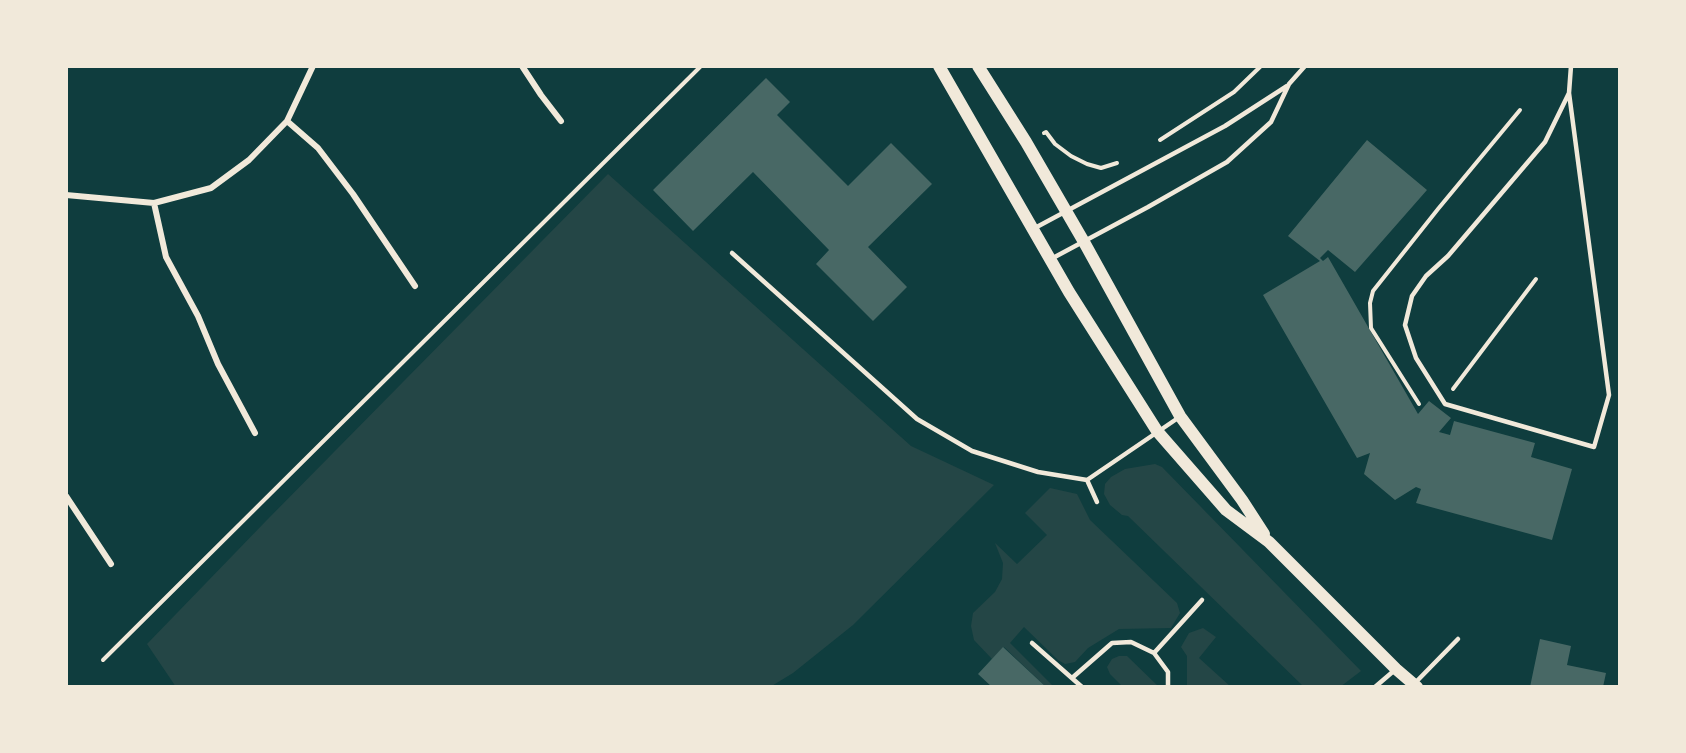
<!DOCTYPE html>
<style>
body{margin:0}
#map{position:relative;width:1686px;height:753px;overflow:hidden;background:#0f3d3e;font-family:Quicksand,sans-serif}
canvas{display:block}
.frame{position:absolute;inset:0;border:68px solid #f1e9da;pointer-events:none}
</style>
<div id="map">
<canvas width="1686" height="753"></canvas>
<div class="frame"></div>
</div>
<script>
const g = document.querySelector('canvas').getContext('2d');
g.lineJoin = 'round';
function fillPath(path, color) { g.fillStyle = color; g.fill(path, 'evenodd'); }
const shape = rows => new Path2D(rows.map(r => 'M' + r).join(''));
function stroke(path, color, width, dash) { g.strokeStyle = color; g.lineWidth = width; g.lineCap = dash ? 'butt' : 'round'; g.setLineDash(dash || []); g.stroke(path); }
const green = shape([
 [608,174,911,446,994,485,853,625,793,673,770,687,176,687,147,644,265,522],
 [1155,464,1162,467,1361,671,1340,687,1304,687,1128,516,1122,515,1110,505,1104,494,1105,484,1111,477,1125,469],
 [1050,488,1077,494,1090,520,1177,603,1180,613,1171,628,1119,629,1088,648,1075,662,1065,664,1058,660,1024,627,1010,643,1054,687,1046,687,1004,647,992,659,974,640,971,626,973,613,995,592,1002,579,1003,563,995,543,1017,564,1047,535,1025,513],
 [1203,628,1216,637,1199,658,1231,687,1187,687,1187,656,1181,647,1189,633],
 [1119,656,1127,656,1159,687,1123,687,1110,674,1107,667,1112,659]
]);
const building = shape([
 [766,78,790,102,777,115,848,186,891,143,932,184,868,247,907,287,873,321,816,264,829,250,753,172,693,231,653,190],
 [1367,140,1427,190,1355,272,1328,250,1320,258,1323,261,1328,257,1418,414,1429,401,1451,418,1439,432,1450,435,1454,421,1535,443,1531,457,1572,469,1552,540,1416,503,1421,489,1416,487,1395,500,1364,474,1370,453,1357,458,1263,295,1320,261,1288,236],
 [1540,639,1571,646,1567,665,1606,673,1603,687,1530,687],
 [1003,647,1046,687,992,687,978,674]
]);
const path = shape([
 [1044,133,1046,132,1055,144,1071,156,1087,164,1101,168,1117,163],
 [1160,140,1234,92,1261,66],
 [1453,389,1536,279],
 [1419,404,1371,328,1370,303,1373,291,1438,209,1520,110],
 [103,660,701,66]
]);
const service = shape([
 [1569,93,1545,142,1448,256,1426,276,1412,296,1405,325,1416,358,1445,404,1594,447,1609,395,1569,93,1571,66],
 [1033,229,1225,126,1287,86],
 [732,253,917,419,972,451,1038,472,1087,480,1178,418],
 [1051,259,1148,207,1227,162,1271,122,1289,84,1305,66],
 [1087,480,1097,502],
 [1032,643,1082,687],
 [1154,653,1202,600],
 [1072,678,1112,643,1131,642,1154,653,1168,672,1168,687],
 [1414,684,1458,639],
 [1375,687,1396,669]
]);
const minor = shape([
 [522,66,541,95,561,121],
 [287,121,318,148,353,194,415,286],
 [66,195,154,203,211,188,249,160,287,121,313,66],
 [154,203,166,257,198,316,218,364,255,433],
 [66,496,111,564]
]);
const secondary = shape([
 [939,66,1069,292,1157,431,1226,510,1269,542,1396,669,1417,687],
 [978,66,1026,142,1084,242,1180,416,1242,500,1264,534]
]);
fillPath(green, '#244646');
fillPath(building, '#486865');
stroke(path, '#f1e9da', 4);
stroke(service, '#f1e9da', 4.5);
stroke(minor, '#f1e9da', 6);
stroke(secondary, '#f1e9da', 12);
</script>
